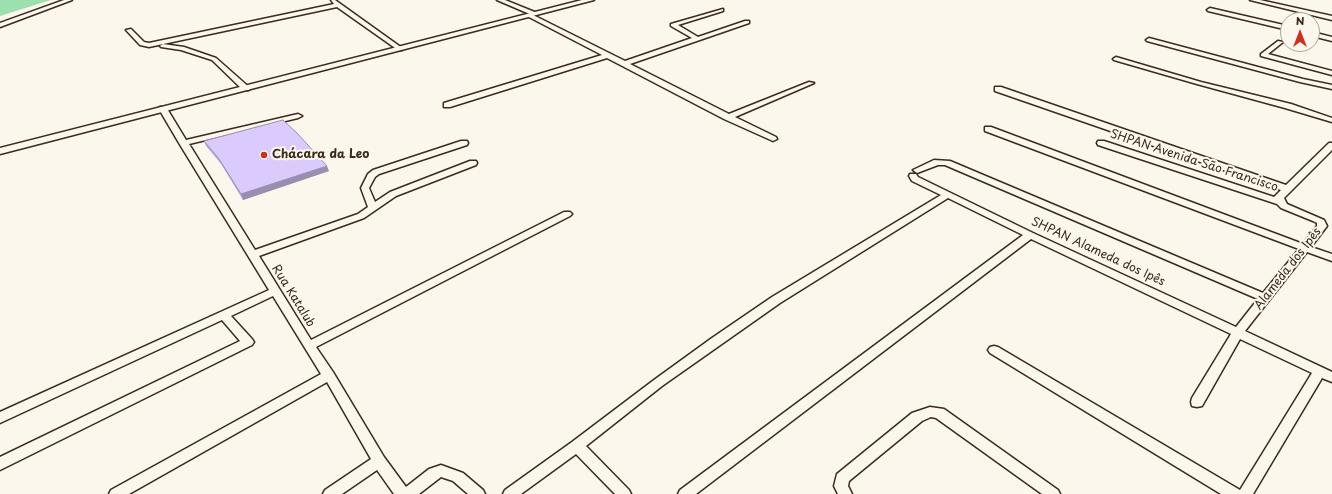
<!DOCTYPE html>
<meta charset="utf-8">
<style>
body{margin:0}
#map{position:relative;width:1332px;height:494px;overflow:hidden;background:#fbf7ec;font-family:"Playpen Sans",sans-serif}
canvas{display:block}
.north{position:absolute;left:1280px;top:12px;width:40px;height:40px;box-sizing:border-box;background:#fbf7ec;border:1px solid #aea59a;border-radius:50%;rotate:0deg;font-size:11px;font-weight:700;line-height:16px;text-align:center;color:#3b2a1e}
.north::after{content:'';display:block;margin:auto;width:14px;height:18px;background:#c8321e;clip-path:polygon(50% 0,100% 100%,50% 72%,0 100%)}
</style>
<div id="map">
<canvas width="1332" height="494"></canvas>
<div class="north">N</div>
</div>
<script>
const g = document.querySelector('canvas').getContext('2d');
g.lineJoin = 'round';
function fillPath(path, color) { g.fillStyle = color; g.fill(path, 'evenodd'); }
const shape = rows => new Path2D(rows.map(r => 'M' + r).join(''));
function stroke(path, color, width, dash) { g.strokeStyle = color; g.lineWidth = width; g.lineCap = dash ? 'butt' : 'round'; g.setLineDash(dash || []); g.stroke(path); }
function label(font, color, halo, rows, align = 'center') {
  g.font = font + ' "Playpen Sans",sans-serif'; g.lineWidth = 4; g.setLineDash([]); g.textBaseline = 'middle'; g.strokeStyle = halo; g.fillStyle = color; for (const [text, x, y, turn = 0] of rows) {
    g.save(); g.translate(x, y); g.rotate((+turn || 0) * Math.PI / 180); g.textAlign = isNaN(turn) ? turn : align; if (halo) g.strokeText(text, 0, 0); g.fillText(text, 0, 0); g.restore();
  }
}
const green = shape([
 [0,0,51,0,0,16]
]);
const minor = shape([
 [64,0,72,0,0,27,0,23,64,0],
 [331,0,335,0,402,48,402,50,398,50,337,7,149,47,140,45,126,30,131,29,144,42,149,43,334,4,331,0],
 [497,0,505,0,537,13,537,15,533,15,625,61,692,38,671,26,671,24,723,9,723,11,678,25,698,37,745,21,749,21,749,23,630,64,729,114,809,82,814,83,735,117,776,137,777,139,773,141,724,119,607,58,450,107,444,107,444,103,602,55,527,16,532,15,497,0],
 [1250,0,1260,0,1332,16,1332,20,1250,0],
 [1210,8,1288,26,1288,30,1208,11,1207,10,1210,8],
 [1312,32,1332,37,1332,41,1312,36,1312,32],
 [1149,38,1303,79,1332,85,1332,89,1300,82,1147,41,1146,40,1149,38],
 [1278,41,1283,42,1268,54,1332,71,1332,75,1261,56,1261,54,1278,41],
 [163,44,184,47,216,58,250,88,249,90,243,90,212,60,181,50,161,47,160,46,163,44],
 [1116,57,1201,82,1291,104,1332,118,1332,122,1285,108,1197,84,1114,60,1113,59,1116,57],
 [995,87,1001,87,1286,185,1329,143,1332,143,1332,150,1284,198,1287,204,1324,220,1327,226,1311,247,1332,254,1332,261,1307,252,1245,331,1332,372,1332,382,1322,378,1253,494,1221,494,990,353,988,350,990,347,994,346,998,347,1240,490,1312,373,1240,339,1202,406,1197,407,1192,406,1191,402,1192,398,1231,334,1031,239,696,494,678,494,680,490,1023,235,948,198,780,303,662,386,586,446,629,490,631,494,615,494,576,454,521,494,503,494,505,490,572,442,654,380,712,338,772,297,941,195,912,181,909,176,910,174,916,174,918,177,1033,233,1236,327,1258,299,945,165,938,165,917,173,913,170,934,160,950,161,1263,293,1299,249,985,131,985,127,991,127,1303,244,1317,226,1317,223,1313,221,1281,208,1277,204,1098,145,1097,143,1098,141,1104,141,1274,197,1281,190,995,91,995,87],
 [160,107,166,107,186,140,298,114,302,116,298,118,189,144,255,250,358,214,368,207,361,188,368,174,373,170,461,141,467,141,468,143,467,145,379,174,375,177,369,188,375,202,390,192,470,161,476,161,477,163,476,165,396,196,364,218,259,256,311,340,564,212,570,212,572,214,570,216,316,347,333,372,384,457,406,487,429,469,441,465,463,473,483,490,485,494,468,494,453,481,441,477,419,494,394,494,377,470,342,494,323,494,325,490,371,459,327,382,129,494,109,494,111,490,321,374,273,296,231,316,252,339,254,342,252,345,0,470,0,457,240,341,222,320,0,423,0,412,269,290,179,143,159,109,160,107],
 [930,407,944,409,1058,490,1060,494,1042,494,936,418,931,417,922,421,849,481,848,486,852,494,838,494,834,486,837,474,912,413,930,407]
]);
const major = shape([
 [582,0,594,0,0,154,0,148,582,0]
]);
const wall = shape([
 [204,141,329,171,243,200,221,164,206,146]
]);
const shadedWall = shape([
 [327,166,329,171,243,200,241,194]
]);
const building = shape([
 [283,120,297,133,327,166,241,194,219,159,204,141,283,120]
]);
const markers = [
 [264,155,4,"#c8321e"]
];
const poiNames = [
 ["Chácara da Leo",272,155]
];
const streetNames = [
 ["SHPAN Avenida São Francisco",1194,161,18],
 ["SHPAN Alameda dos Ipês",1098,252,25],
 ["Alameda dos Ipês",1288,269,-52],
 ["Rua Katalub",293,296,58]
];
fillPath(green, '#9be0ad');
stroke(minor, '#3b2a1e', 3);
stroke(major, '#3b2a1e', 3);
fillPath(minor, '#fbf7ec');
fillPath(major, '#fbf7ec');
fillPath(wall, '#bcafd9');
fillPath(shadedWall, '#998eb0');
fillPath(building, '#dbcbfc');
stroke(building, '#998eb0', 1);
for (const [x, y, r, color] of markers) { const dot = new Path2D(); dot.arc(x, y, r, 0, 2 * Math.PI); g.fillStyle = color; g.fill(dot); stroke(dot, '#fbf7ec', 1.5); }
label('bold 12px', '#3b2a1e', '#fbf7ec', poiNames, 'left');
label('12px', '#3b2a1e', '#fbf7ec', streetNames);
</script>
